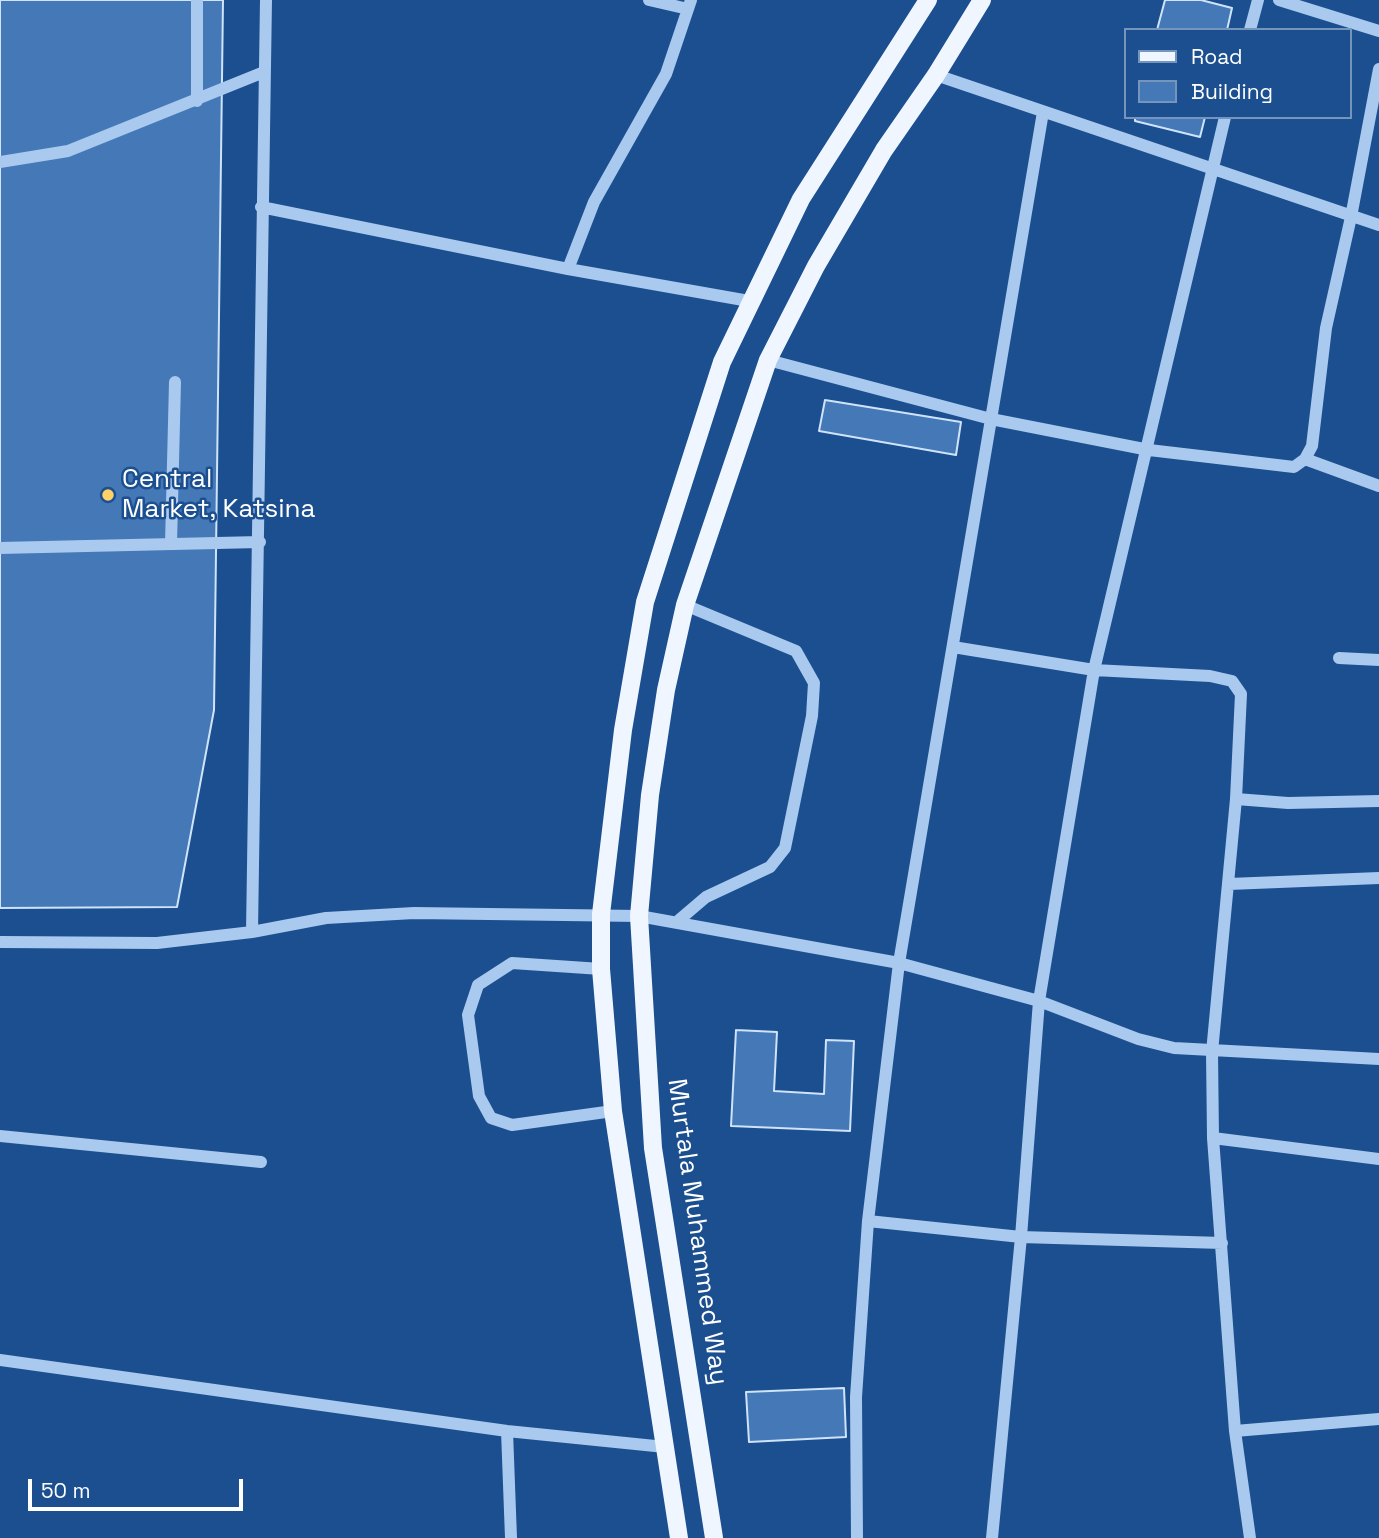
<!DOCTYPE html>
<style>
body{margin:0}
#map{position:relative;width:1379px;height:1538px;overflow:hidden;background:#1b4f8f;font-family:"Space Grotesk",sans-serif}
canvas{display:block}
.legend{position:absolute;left:1124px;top:28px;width:228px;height:91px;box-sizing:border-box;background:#1b4f8f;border:2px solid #7695bc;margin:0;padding:9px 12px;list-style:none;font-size:21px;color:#fff}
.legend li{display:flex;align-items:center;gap:14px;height:35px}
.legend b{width:35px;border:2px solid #7695bc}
.scale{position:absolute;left:28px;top:1479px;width:215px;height:32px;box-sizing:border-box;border:4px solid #fff;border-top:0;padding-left:9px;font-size:21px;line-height:24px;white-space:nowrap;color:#fff;-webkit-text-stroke:5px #1b4f8f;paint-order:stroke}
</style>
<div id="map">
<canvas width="1379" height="1538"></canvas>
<ul class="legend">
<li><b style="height:9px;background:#f0f6ff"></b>Road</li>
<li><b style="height:19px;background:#4478b7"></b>Building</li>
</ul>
<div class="scale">50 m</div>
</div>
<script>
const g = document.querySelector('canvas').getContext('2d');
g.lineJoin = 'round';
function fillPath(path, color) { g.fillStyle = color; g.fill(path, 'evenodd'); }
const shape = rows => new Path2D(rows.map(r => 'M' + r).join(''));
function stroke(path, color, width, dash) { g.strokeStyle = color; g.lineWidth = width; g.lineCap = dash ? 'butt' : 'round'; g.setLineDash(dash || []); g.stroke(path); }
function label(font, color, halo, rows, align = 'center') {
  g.font = font + ' "Space Grotesk",sans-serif'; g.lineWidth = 5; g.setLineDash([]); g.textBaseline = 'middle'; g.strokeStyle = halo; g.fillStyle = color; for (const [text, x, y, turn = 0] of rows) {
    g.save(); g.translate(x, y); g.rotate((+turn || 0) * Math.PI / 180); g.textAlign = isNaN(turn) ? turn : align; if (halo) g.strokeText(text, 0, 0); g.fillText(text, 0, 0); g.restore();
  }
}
const building = shape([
 [0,0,223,0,214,710,177,907,0,908,0,0],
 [1165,0,1201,0,1232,8,1227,30,1157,30,1165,0],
 [1135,117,1205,117,1200,137,1135,121,1135,117],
 [825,400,961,422,956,455,819,431,825,400],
 [736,1030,777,1032,774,1091,824,1094,826,1040,854,1041,850,1131,731,1126,736,1030],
 [844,1388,846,1437,749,1442,746,1392,844,1388]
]);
const minor = shape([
 [649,0,688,9],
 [1279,0,1379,31],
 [1250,30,1258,0],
 [936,75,1379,225],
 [197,101,197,0],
 [1043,112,899,963,868,1221,1021,1237,1222,1243],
 [0,162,68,151,264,72],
 [261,207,568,269,749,301],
 [568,269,594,202,666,74,691,0],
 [768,360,991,419,1149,450,1294,467,1305,459,1312,446,1326,328,1351,217,1379,69],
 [1305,459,1379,486],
 [171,544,175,382],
 [0,548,260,542],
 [953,647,1094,670,1210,676,1232,681,1241,694,1236,799,1212,1052,1213,1138,1235,1431,1250,1538],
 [1339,658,1379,660],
 [1236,799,1288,803,1379,801],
 [1229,884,1379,878],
 [679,920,706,897,770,867,785,848,812,716,814,683,796,651,685,605],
 [252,932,266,0],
 [0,942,157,943,252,932,326,918,414,913,639,916,899,963,1039,1001,1138,1039,1174,1048,1379,1059],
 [601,969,512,963,478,985,468,1015,479,1096,491,1118,512,1125,613,1111],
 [0,1136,261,1162],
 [1213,1138,1379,1159],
 [0,1360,507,1431,665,1447],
 [507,1431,511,1538],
 [1235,1431,1379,1419],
 [857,1538,856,1397,868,1221],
 [992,1538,1021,1237,1039,1001,1094,670,1225,117]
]);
const major = shape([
 [679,1538,613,1111,601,969,601,914,623,730,645,602,722,362,801,199,928,0],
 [714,1538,653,1148,639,916,650,795,666,690,685,605,768,360,816,266,884,150,936,75,982,0]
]);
const markers = [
 [108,495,7,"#ffd166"]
];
const poiNames = [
 ["Central",122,480],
 ["Market, Katsina",122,510]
];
const streetNames = [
 ["Murtala Muhammed Way",697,1232,82]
];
fillPath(building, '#4478b7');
stroke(building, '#cfe3fa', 2);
stroke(minor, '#a9c9ee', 12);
stroke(major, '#f0f6ff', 18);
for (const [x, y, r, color] of markers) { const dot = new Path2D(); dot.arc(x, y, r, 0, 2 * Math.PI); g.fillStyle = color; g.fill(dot); stroke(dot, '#1b4f8f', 2.5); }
label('26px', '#fff', '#1b4f8f', poiNames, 'left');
label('26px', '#fff', '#1b4f8f', streetNames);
</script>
